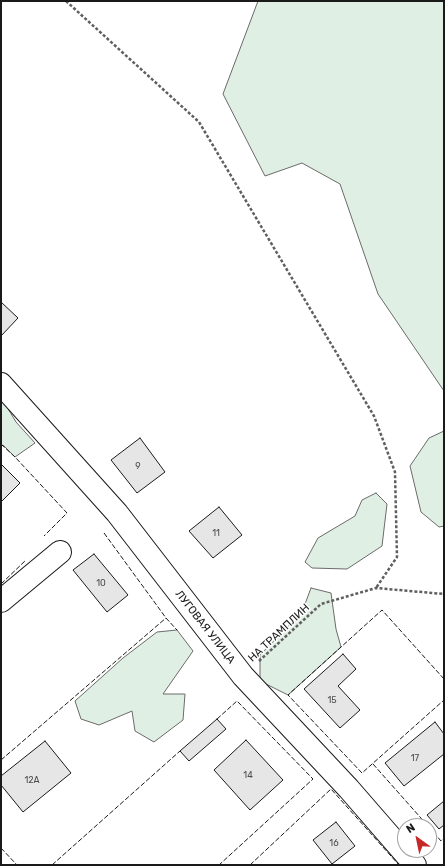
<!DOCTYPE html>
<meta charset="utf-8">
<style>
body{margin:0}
#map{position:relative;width:445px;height:866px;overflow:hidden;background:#fff;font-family:Rubik,sans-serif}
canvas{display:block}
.frame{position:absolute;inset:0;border:2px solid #1a1a1a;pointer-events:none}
.north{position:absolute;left:397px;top:818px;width:40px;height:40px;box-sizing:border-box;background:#fff;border:1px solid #a3a3a3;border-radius:50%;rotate:327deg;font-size:11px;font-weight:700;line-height:16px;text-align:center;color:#1a1a1a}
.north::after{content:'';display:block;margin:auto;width:14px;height:18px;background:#c62828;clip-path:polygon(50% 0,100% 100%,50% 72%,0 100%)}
</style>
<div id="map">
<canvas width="445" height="866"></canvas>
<div class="frame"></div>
<div class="north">N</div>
</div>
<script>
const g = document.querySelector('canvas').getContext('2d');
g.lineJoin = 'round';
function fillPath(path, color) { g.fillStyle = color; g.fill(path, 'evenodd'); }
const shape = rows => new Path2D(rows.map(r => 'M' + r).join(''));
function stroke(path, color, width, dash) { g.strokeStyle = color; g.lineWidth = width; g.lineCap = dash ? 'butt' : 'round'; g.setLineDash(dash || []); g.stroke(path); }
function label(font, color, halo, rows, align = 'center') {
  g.font = font + ' Rubik,sans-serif'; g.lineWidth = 3; g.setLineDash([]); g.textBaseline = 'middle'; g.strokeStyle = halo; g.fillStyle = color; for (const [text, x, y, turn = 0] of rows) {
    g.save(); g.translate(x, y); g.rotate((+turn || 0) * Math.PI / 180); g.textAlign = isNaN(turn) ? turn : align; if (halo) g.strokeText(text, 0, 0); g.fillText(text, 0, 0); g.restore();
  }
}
const green = shape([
 [258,1,444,1,444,391,378,294,340,184,302,163,265,176,223,94,258,1],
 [1,397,16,422,35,443,15,457,3,445,1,446,1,397],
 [444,431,444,526,439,527,421,512,410,466,429,438,444,431],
 [376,493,387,504,382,546,347,569,312,568,305,562,318,538,355,516,362,500,376,493],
 [311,588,331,593,336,629,341,647,288,695,260,681,260,655,302,612,311,588],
 [177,630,193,651,163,694,185,694,183,720,154,742,135,731,132,711,99,725,81,719,75,701,123,658,157,632,177,630]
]);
const building = shape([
 [1,302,18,318,1,336,1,302],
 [140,438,165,472,137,493,111,460,140,438],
 [1,464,20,483,1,502,1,464],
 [219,507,242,535,213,558,189,531,219,507],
 [94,554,128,595,107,612,73,570,94,554],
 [343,654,356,669,338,686,360,710,340,728,304,689,343,654],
 [217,719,226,729,189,761,180,751,217,719],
 [435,722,444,734,444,754,404,786,385,763,435,722],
 [246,740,283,780,250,810,214,770,246,740],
 [45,741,71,773,23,812,1,785,1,776,45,741],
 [444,801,444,825,439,829,427,815,444,801],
 [336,822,355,846,332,864,313,840,336,822]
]);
const path = shape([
 [66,1,199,122,374,416,395,472,397,557,376,588],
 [259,661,321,604,376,588,444,594]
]);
const minor = shape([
 [1,384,117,513,243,676,349,789,415,865],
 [1,601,60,552]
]);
const fence = shape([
 [1,446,2,445,15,457,67,513,44,536],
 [104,533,166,618,177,630],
 [1,584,26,560],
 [444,679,382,610,288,695,362,773,444,700],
 [217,719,237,701,313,779,219,865],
 [1,760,166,618],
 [373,764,428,826],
 [429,827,441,841,444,838],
 [1,848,17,865],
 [52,865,180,751],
 [250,865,331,789,399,865]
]);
const numberNames = [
 ["9",138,466],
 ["11",216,533],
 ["10",101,583],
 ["15",332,700],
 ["17",415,758],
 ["14",248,775],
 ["12А",32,780],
 ["16",334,843]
];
const streetNames = [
 ["ЛУГОВАЯ УЛИЦА",205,627,52],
 ["НА ТРАМПЛИН",279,633,-43]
];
fillPath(green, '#e0efe3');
stroke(green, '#6a6a6a', 1);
fillPath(building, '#e6e6e6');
stroke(building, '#1a1a1a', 1);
stroke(minor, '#1a1a1a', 24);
stroke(path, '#5f5f5f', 2.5, [3, 2]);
stroke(minor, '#fff', 22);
stroke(fence, '#1a1a1a', 1, [5, 2]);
label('9px', '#4d4d4d', null, numberNames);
label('11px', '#1a1a1a', '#fff', streetNames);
</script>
